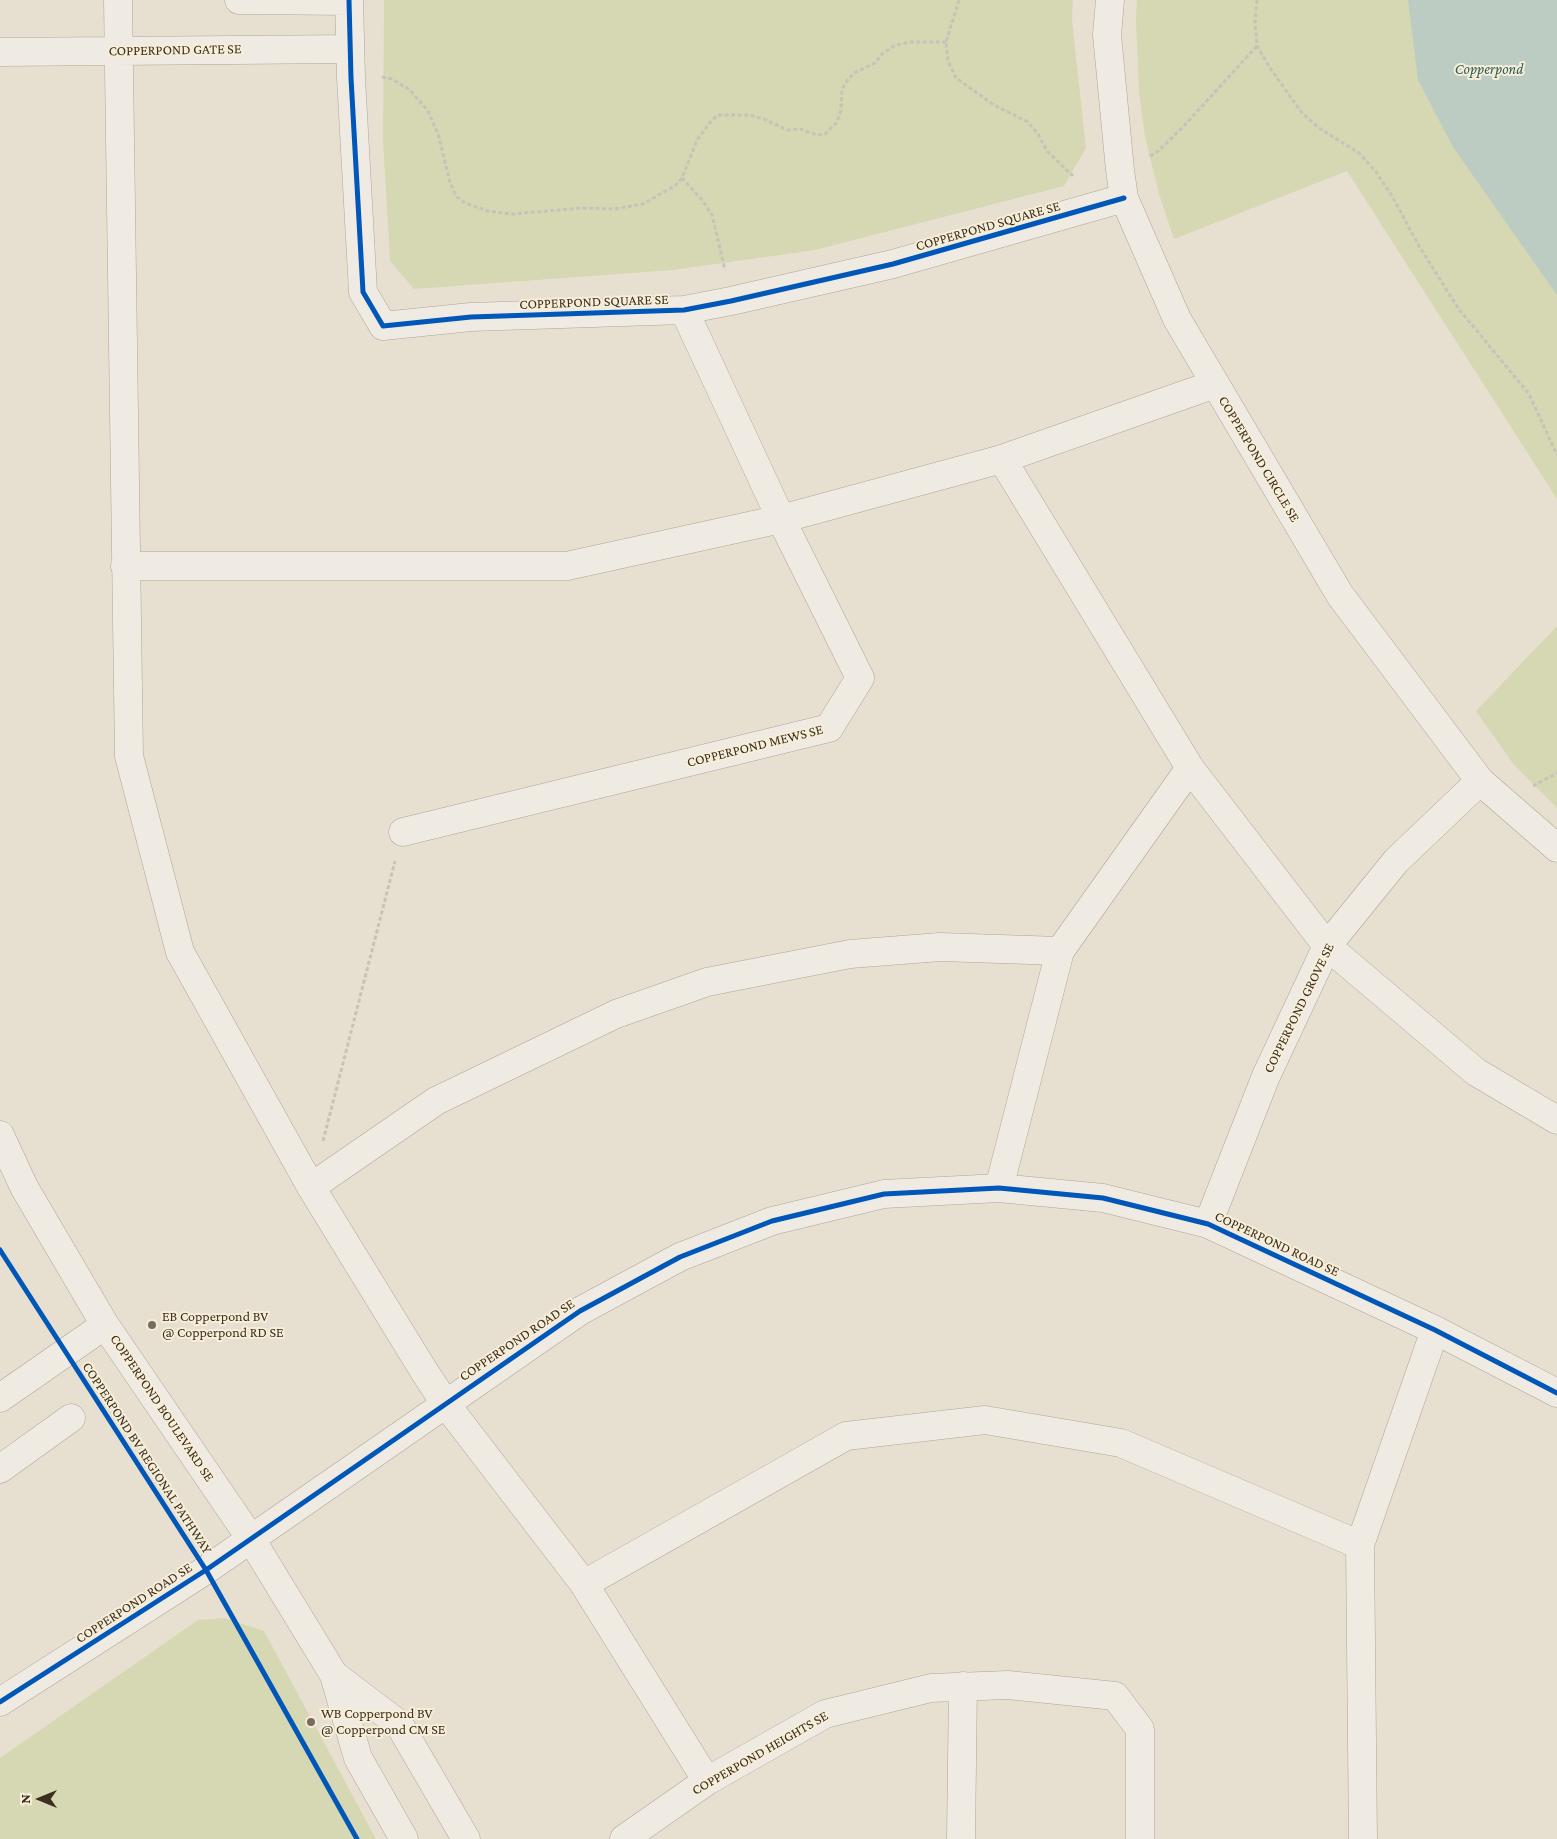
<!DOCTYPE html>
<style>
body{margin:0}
#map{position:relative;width:1557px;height:1839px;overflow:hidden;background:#e7e0d1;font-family:"Crimson Pro",serif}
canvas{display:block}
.north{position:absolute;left:15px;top:1774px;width:50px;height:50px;-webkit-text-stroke:4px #f7eed8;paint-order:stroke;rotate:270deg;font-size:14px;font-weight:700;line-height:20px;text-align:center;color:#3d2e20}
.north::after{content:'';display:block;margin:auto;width:18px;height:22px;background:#3d2e20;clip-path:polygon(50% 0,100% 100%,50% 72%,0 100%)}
</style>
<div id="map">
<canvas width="1557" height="1839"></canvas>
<div class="north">N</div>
</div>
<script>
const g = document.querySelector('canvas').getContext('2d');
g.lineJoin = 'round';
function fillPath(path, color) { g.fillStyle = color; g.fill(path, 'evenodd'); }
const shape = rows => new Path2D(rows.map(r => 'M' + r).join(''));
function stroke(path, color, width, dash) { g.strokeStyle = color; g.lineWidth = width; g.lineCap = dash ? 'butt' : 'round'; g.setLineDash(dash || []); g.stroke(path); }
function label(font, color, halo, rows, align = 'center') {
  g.font = font + ' "Crimson Pro",serif'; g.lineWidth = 4; g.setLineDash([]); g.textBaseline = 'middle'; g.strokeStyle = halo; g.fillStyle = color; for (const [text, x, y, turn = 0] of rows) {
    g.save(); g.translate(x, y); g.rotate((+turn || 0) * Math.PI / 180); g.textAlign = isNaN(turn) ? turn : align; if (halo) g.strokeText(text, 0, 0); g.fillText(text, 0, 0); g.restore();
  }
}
const green = shape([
 [384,0,1073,0,1072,20,1086,148,1064,186,815,250,673,270,414,289,390,261,383,140],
 [1137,0,1557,0,1557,499,1347,171,1174,239,1159,194,1145,137,1139,92,1136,21],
 [1557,626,1557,808,1514,765,1476,711],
 [224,1618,264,1631,376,1839,0,1839,0,1758,198,1620]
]);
const water = shape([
 [1408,0,1557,0,1557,295,1453,147,1418,80]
]);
const path = shape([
 [959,0,946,42,948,61,956,78,994,105,1028,122,1038,134,1047,151,1073,176],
 [1257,0,1255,22,1257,46,1270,68,1302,113,1319,128,1359,153,1376,172,1392,196,1419,246,1458,308,1529,394,1557,455],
 [382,77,392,79,410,90,428,111,438,134,450,182,456,196,465,203,488,211,511,214,582,208,615,209,643,204,676,185,682,178,697,140,712,120,718,115,749,115,764,119,787,130,800,129,817,135,825,134,837,122,841,110,842,89,849,78,856,72,875,63,882,54,894,46,909,42,946,42],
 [1150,156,1157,152,1182,128,1257,46],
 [682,178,702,200,712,215,725,270],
 [1533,786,1557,773],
 [323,1141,395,861]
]);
const minor = shape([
 [118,0,129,756,180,952,311,1187,424,1371,445,1403,584,1584,707,1781],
 [239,0,349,1],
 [349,0,351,78,363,292,383,326,471,317,684,310,731,301,893,264,1124,198],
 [1110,0,1107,35,1120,170,1124,198,1177,319,1340,595,1480,781,1557,848],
 [0,52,350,49],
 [1002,459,1190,768,1327,946,1476,1072,1557,1120],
 [125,566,567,566,781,519,1002,459,1215,384],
 [403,832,829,728,860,678,781,519,684,310],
 [0,1135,24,1187,105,1325,251,1539,334,1675,358,1758,404,1839],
 [311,1187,436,1101,616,1014,707,982,850,954,940,947,1060,951],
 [999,1188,1060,951,1190,768],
 [1208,1224,1266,1076,1327,946,1396,861,1480,781],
 [0,1398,105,1325],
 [0,1469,71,1418],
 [584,1584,846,1436,985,1420,1121,1443,1360,1545],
 [334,1675,399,1724,466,1839],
 [0,1702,206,1570,580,1311,680,1257,772,1221,884,1194,999,1188,1103,1198,1208,1224,1435,1330,1557,1393],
 [624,1839,707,1781,825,1714,931,1688,1008,1685,1115,1696,1140,1729,1140,1839],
 [961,1839,963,1686],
 [1363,1839,1360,1545,1435,1330]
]);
const cycleway = shape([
 [349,0,351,78,363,292,383,326,471,317,684,310,731,301,893,264,1124,198],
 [0,1250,206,1570,357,1839],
 [0,1702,206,1570,580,1311,680,1257,772,1221,884,1194,999,1188,1103,1198,1208,1224,1435,1330,1557,1393]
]);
const markers = [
 [152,1325,5,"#786c5e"],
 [311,1722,5,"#786c5e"]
];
const streetNames = [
 ["COPPERPOND GATE SE",175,50,-1],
 ["COPPERPOND SQUARE SE",988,226,-16],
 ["COPPERPOND SQUARE SE",594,302,-2],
 ["COPPERPOND CIRCLE SE",1259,459,59],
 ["COPPERPOND MEWS SE",755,746,-14],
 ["COPPERPOND GROVE SE",1299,1008,-64],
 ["COPPERPOND ROAD SE",1277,1244,25],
 ["COPPERPOND ROAD SE",517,1340,-34],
 ["COPPERPOND BOULEVARD SE",162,1408,56],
 ["COPPERPOND BV REGIONAL PATHWAY",147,1458,57],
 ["COPPERPOND ROAD SE",134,1603,-33],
 ["COPPERPOND HEIGHTS SE",760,1753,-30]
];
const poiNames = [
 ["EB Copperpond BV",162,1317],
 ["@ Copperpond RD SE",162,1333],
 ["WB Copperpond BV",321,1714],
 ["@ Copperpond CM SE",321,1730]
];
const waterNames = [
 ["Copperpond",1489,69]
];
fillPath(green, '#d6d7b3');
fillPath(water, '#bcccc2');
stroke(minor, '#ada599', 29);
stroke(path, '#c8c2b9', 3, [4, 2.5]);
stroke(minor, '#efebe3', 28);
stroke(cycleway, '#0057b8', 5);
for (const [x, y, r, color] of markers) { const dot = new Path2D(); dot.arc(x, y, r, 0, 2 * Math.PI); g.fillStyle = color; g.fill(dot); stroke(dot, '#f7eed8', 2); }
label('14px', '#3d2e20', '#f7eed8', streetNames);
label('14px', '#3d2e20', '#f7eed8', poiNames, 'left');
label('italic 15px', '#2f5d5a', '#f7eed8', waterNames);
</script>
